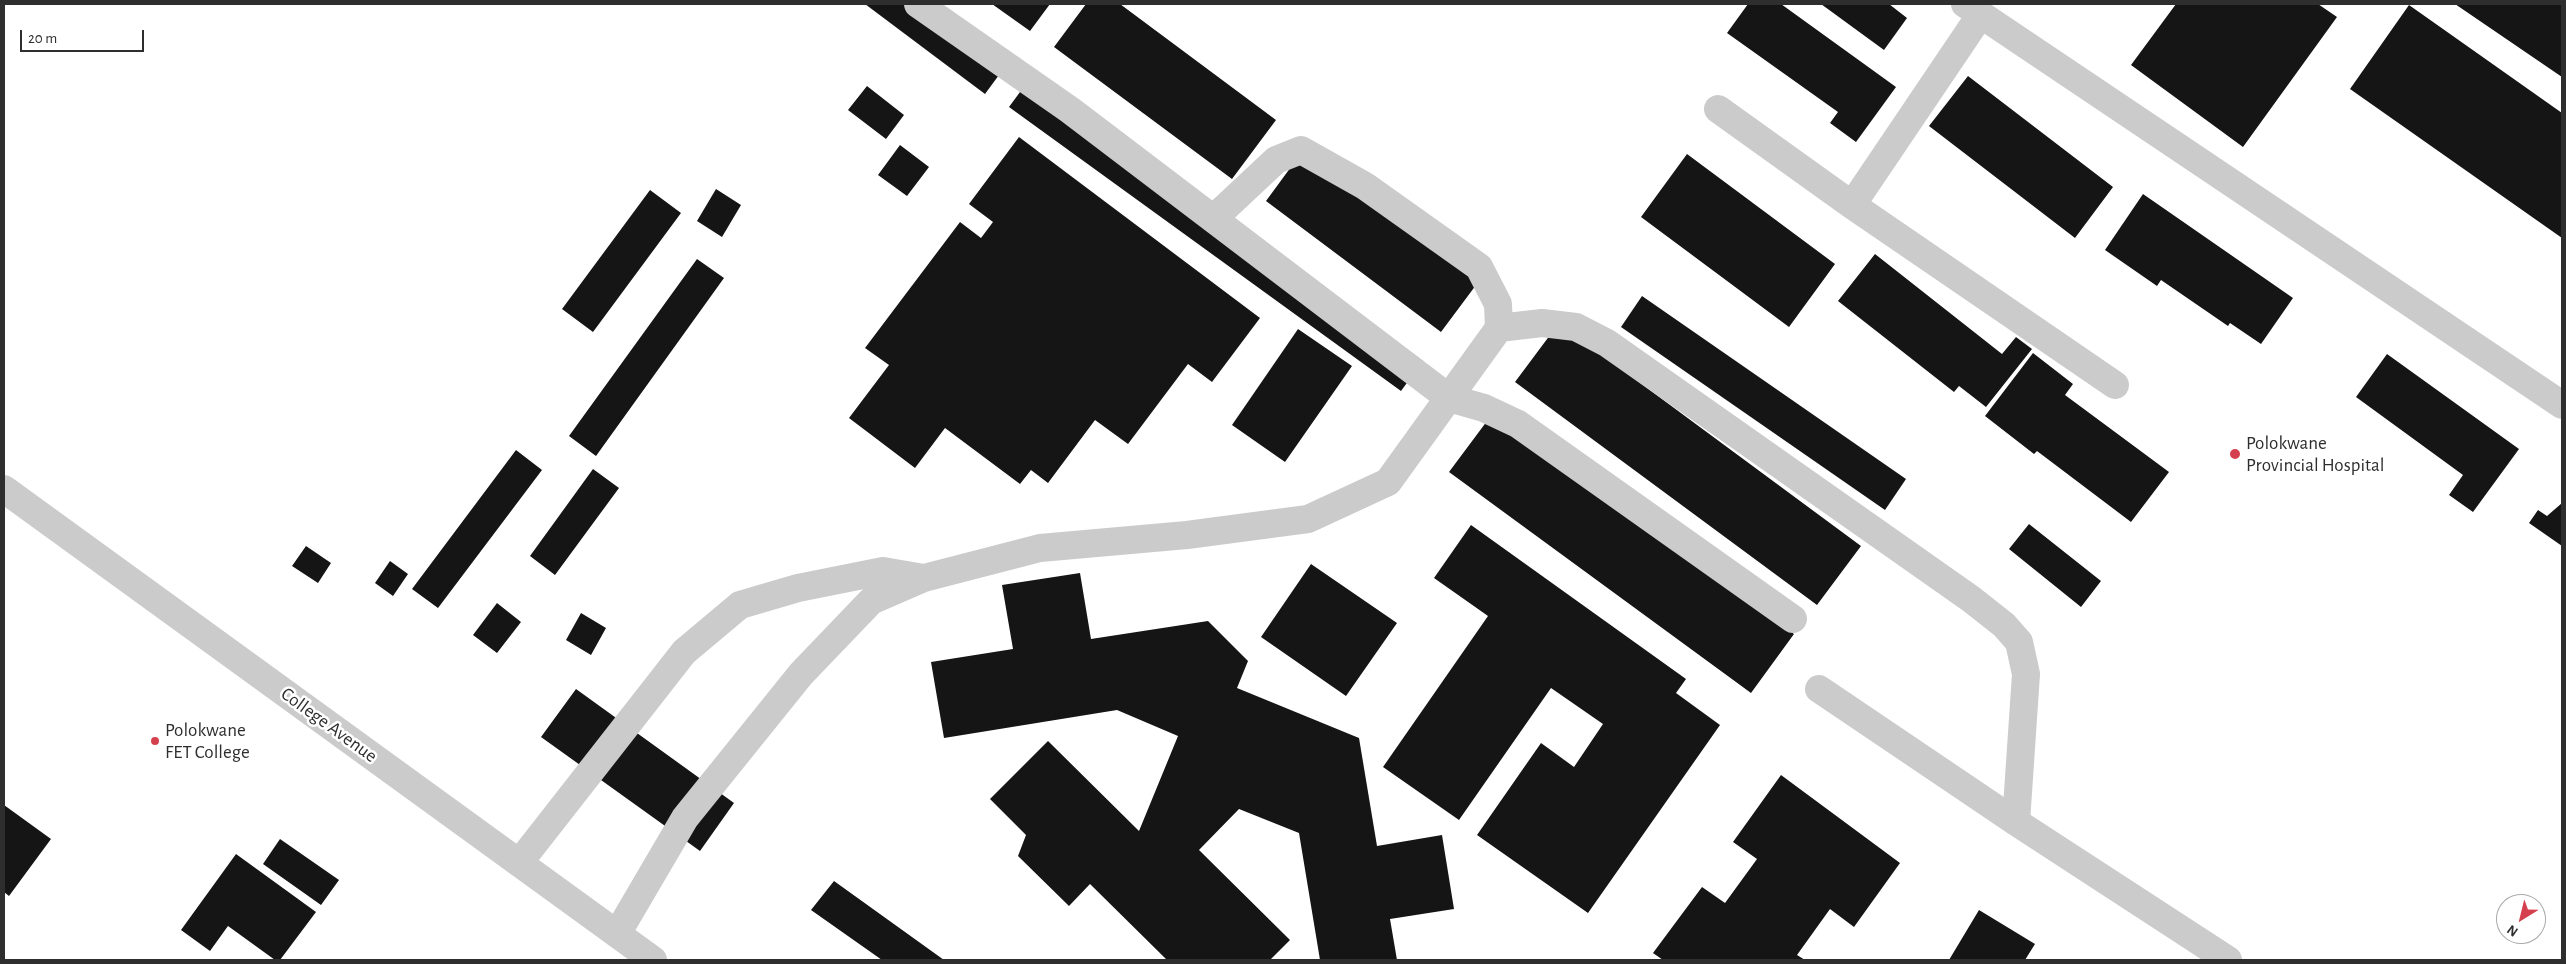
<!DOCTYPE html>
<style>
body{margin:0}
#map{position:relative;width:2566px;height:964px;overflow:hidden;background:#fff;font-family:"Alegreya Sans",sans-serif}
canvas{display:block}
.frame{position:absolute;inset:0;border:5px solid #2e2e2e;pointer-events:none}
.north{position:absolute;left:2496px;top:894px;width:50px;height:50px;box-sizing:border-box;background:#fff;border:1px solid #ababab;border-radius:50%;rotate:216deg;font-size:14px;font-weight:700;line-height:20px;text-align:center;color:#2e2e2e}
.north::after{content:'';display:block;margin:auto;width:18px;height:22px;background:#d4404e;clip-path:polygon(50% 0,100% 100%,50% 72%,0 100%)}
.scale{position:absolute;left:20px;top:30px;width:124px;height:22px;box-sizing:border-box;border:2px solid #2e2e2e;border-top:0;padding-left:6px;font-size:15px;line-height:18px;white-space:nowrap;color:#2e2e2e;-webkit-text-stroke:4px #fff;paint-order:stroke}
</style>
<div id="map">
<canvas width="2566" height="964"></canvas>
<div class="frame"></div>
<div class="north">N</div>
<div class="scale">20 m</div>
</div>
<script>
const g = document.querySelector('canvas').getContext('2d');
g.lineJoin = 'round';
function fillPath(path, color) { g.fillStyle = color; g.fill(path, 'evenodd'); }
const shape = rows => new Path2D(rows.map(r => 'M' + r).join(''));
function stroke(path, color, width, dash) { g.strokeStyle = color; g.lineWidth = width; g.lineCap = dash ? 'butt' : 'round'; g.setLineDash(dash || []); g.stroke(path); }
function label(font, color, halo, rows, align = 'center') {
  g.font = font + ' "Alegreya Sans",sans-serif'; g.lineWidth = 5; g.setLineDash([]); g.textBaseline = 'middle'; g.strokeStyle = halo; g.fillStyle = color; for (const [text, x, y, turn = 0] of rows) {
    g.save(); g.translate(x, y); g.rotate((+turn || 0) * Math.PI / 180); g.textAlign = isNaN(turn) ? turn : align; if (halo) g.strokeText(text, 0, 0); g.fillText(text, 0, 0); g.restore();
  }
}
const building = shape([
 [865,4,935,4,1010,60,985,94],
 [992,4,1050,4,1030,31],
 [1086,4,1120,4,1276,120,1232,179,1054,47],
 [1748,4,1781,4,1896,87,1856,142,1830,123,1838,112,1727,33],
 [1821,4,1889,4,1907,18,1884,50],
 [2176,4,2318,4,2337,17,2243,147,2131,65],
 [2455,4,2562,4,2562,77],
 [2409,5,2562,113,2562,238,2350,89],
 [1968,76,2113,187,2075,238,1929,126],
 [1031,77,1423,361,1401,391,1009,107],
 [867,86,904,115,886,139,848,110],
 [1019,137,1260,318,1212,382,1188,364,1128,444,1095,420,1048,483,1031,470,1020,484,945,428,915,468,849,418,889,365,865,348,960,222,981,238,993,222,969,204],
 [1310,141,1485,273,1441,332,1266,201],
 [900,145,929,167,907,196,878,175],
 [1687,154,1835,264,1789,327,1641,217],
 [716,189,741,205,722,237,697,221],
 [650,190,681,213,593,332,562,309],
 [2143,194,2293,298,2261,344,2230,323,2228,326,2161,280,2157,286,2105,250],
 [1875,254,2002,354,2016,337,2032,349,1986,407,1959,386,1954,392,1838,301],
 [697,259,724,278,596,456,569,436],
 [1642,296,1906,479,1885,510,1621,327],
 [1559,323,1861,546,1817,605,1515,382],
 [1298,329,1352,366,1285,462,1232,425],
 [2033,353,2073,384,2065,395,2169,472,2131,522,2037,451,2034,454,1985,416],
 [2387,354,2519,449,2473,512,2449,495,2463,475,2356,397],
 [1493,413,1794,634,1751,693,1449,472],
 [516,450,542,470,438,608,412,589],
 [593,469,619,488,555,575,530,556],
 [2562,503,2562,546,2529,523,2538,510,2547,516],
 [2029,524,2101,581,2081,607,2009,549],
 [1471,525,1686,679,1676,693,1720,725,1588,913,1477,835,1541,743,1574,767,1603,724,1551,688,1459,820,1383,767,1488,616,1434,578],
 [306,546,331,563,318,583,292,566],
 [390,561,408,574,393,596,375,583],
 [1311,564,1397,623,1346,696,1261,637],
 [1080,573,1091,639,1208,621,1248,661,1237,688,1359,738,1377,846,1442,835,1454,909,1390,919,1397,960,1320,960,1299,833,1239,809,1199,850,1290,940,1270,960,1167,960,1090,884,1069,906,1018,856,1026,835,990,799,1048,741,1139,831,1178,736,1117,710,944,738,931,662,1013,649,1002,585],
 [497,603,521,622,497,653,473,635],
 [581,613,606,628,591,655,566,640],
 [576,689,734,803,700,851,541,737],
 [1781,775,1900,863,1854,927,1830,909,1797,955,1805,960,1663,960,1653,953,1702,887,1725,903,1757,859,1733,842],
 [4,805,51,839,9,896,4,892],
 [280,839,339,880,321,905,263,864],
 [236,854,316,912,280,960,275,960,228,926,210,951,181,930],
 [834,881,944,960,882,960,811,910],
 [1979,910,2035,944,2025,960,1949,960]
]);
const minor = shape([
 [918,4,1070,110,1449,398,1484,408,1518,424,1793,619],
 [1965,4,2562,405],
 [1718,109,1852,205,2115,385],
 [1852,205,1981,14],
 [1499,328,1542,323,1576,327,1607,343,1971,599,2004,625,2019,642,2026,674,2016,822],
 [4,489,653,960],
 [1819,689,2016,822,2228,960],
 [519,863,684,652,740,605,798,588,883,571,924,578],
 [617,934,685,818,801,674,871,601,924,578,1040,548,1187,535,1308,519,1388,482,1499,328,1498,304,1479,267,1365,186,1301,150,1276,160,1213,219]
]);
const markers = [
 [2235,454,6,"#d4404e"],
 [155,741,5,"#d4404e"]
];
const poiNames = [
 ["Polokwane",2246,443],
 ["Provincial Hospital",2246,465],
 ["Polokwane",165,730],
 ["FET College",165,752]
];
const streetNames = [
 ["College Avenue",329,725,36]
];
fillPath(building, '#151515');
stroke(minor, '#cbcbcb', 28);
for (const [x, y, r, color] of markers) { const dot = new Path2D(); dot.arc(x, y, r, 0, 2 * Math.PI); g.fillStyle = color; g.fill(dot); stroke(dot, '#fff', 2); }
label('19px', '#2e2e2e', '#fff', poiNames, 'left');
label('19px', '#2e2e2e', '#fff', streetNames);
</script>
